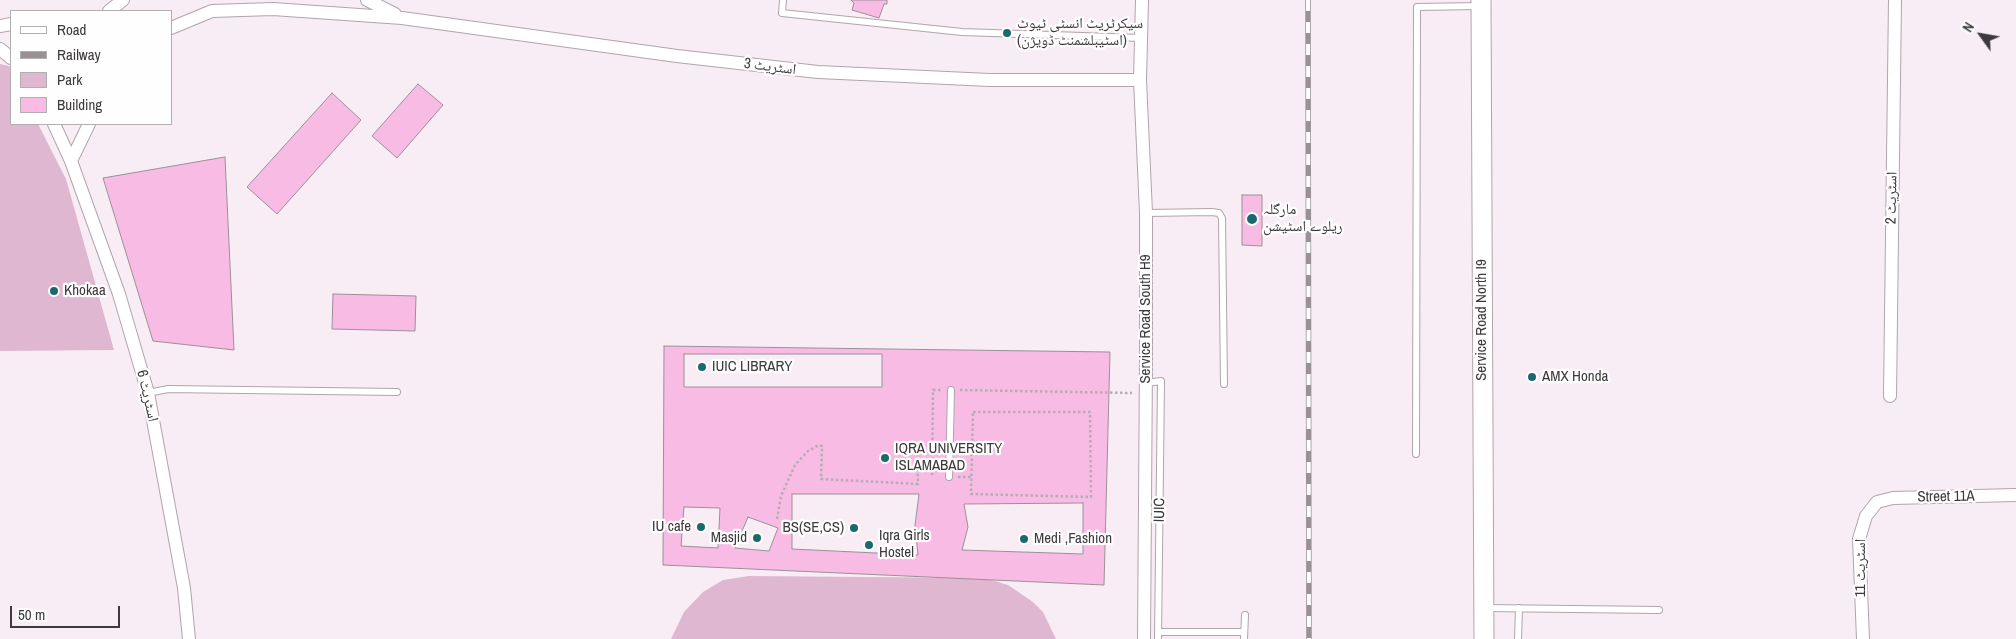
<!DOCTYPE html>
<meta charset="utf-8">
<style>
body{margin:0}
#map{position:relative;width:2016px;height:639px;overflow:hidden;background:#f9edf5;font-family:"Archivo Narrow",sans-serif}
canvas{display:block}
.legend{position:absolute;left:10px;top:10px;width:162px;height:115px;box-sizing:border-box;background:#fefefe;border:1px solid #b1afb0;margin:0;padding:6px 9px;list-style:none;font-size:15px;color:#3e393c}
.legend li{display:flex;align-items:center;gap:10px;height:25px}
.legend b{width:25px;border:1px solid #b1afb0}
.north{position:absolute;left:1956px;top:10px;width:50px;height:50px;-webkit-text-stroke:4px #fefefe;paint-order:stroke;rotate:302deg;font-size:14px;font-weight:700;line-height:20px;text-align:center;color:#3e393c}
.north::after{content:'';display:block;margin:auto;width:18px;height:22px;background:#3e393c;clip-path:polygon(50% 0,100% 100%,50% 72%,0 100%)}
.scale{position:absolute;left:10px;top:606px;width:110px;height:22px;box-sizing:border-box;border:2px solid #3e393c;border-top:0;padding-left:6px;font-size:15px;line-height:18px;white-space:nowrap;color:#3e393c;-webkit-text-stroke:4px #fefefe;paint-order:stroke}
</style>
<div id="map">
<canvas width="2016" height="639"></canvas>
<ul class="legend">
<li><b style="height:6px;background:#fff"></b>Road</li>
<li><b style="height:6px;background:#999196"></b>Railway</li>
<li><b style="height:14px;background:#dfb7d1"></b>Park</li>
<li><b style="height:14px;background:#f8bbe4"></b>Building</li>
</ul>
<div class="north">N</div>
<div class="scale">50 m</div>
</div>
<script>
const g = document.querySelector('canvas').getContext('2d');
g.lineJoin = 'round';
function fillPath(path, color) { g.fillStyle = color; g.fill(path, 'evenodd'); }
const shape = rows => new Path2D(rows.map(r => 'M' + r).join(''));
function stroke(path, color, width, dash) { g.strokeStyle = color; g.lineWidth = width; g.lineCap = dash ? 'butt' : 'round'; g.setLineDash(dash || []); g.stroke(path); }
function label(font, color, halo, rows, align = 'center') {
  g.font = font + ' "Archivo Narrow","Noto Naskh Arabic",sans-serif'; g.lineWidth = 4.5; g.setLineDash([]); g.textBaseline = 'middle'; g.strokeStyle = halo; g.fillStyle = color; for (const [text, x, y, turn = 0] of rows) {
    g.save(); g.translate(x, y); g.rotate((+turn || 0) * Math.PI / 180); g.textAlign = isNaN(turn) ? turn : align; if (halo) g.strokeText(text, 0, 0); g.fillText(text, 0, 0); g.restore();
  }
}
const green = shape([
 [0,64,9,66,11,70,11,124,38,124,66,179,114,350,0,351],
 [749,576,985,578,1008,585,1033,602,1043,612,1056,639,671,639,684,612,703,592,723,580]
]);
const building = shape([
 [851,0,887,0,887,4,884,4,879,18,852,10,854,3,851,0],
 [418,84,443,105,397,158,372,136,418,84],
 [332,93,361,120,277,214,247,187,332,93],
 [225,157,234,350,153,341,103,178,225,157],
 [1242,195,1262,195,1262,246,1242,245,1242,195],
 [333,294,416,296,415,331,332,329,333,294],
 [664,346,1110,352,1104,585,663,565,664,346],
 [684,354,882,354,882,387,684,387,684,354],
 [792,494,919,494,915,525,918,555,792,549,792,494],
 [1083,503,1083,554,962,550,968,527,964,504,1083,503],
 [684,507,720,508,718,548,681,546,684,507],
 [748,517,778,528,769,551,735,548,748,517]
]);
const path = shape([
 [960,390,1132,393],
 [973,412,1090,412,1091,497,971,494,973,412],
 [932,475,933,390,942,390],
 [958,477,972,477],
 [777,519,781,496,795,465,808,451,819,445,822,446,821,479,918,484,917,452,932,451]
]);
const lane = shape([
 [783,0,782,13,962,32,1142,38],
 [1146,213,1212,212,1219,213,1222,218,1224,384],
 [1146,383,1161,381,1158,639],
 [148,393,168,389,397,392],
 [1416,454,1417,7,1479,6],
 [949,477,951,390],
 [1485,608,1659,610],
 [1159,632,1244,632],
 [1244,639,1245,615],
 [1518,639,1519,608]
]);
const street = shape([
 [367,0,395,14],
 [1142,0,1140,80,1146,213,1146,361,1144,639],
 [109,11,123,0],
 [0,26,11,24],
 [171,28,212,11,273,9,402,18,677,56,818,72,990,80,1140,80],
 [0,49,11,58],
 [54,124,71,161,119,294,148,393,184,588,189,639],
 [71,161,89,124],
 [1890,396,1895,0],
 [1863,639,1859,539,1866,516,1877,502,1893,498,2016,495]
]);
const secondary = shape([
 [1481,0,1484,639]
]);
const rail = shape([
 [1308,0,1309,639]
]);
const markers = [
 [1007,33,5,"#1c696d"],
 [1252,219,6,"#1c696d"],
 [54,291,5,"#1c696d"],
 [702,367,5,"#1c696d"],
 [1532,377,5,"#1c696d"],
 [885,458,5,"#1c696d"],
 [701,527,5,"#1c696d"],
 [854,528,5,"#1c696d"],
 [757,538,5,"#1c696d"],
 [1024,539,5,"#1c696d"],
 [869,545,5,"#1c696d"]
];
const poiNames = [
 ["سیکرٹریٹ انسٹی ٹیوٹ",1017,24],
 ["(اسٹیبلشمنٹ ڈویژن)",1017,41],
 ["مارگلہ",1263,210],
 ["ریلوے اسٹیشن",1263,227],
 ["Khokaa",64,291],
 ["IUIC LIBRARY",712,367],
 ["AMX Honda",1542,377],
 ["IQRA UNIVERSITY",895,449],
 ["ISLAMABAD",895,466],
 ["IU cafe",691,527,"right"],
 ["BS(SE,CS)",844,528,"right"],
 ["Iqra Girls",879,536],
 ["Hostel",879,553],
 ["Masjid",747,538,"right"],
 ["Medi ,Fashion",1034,539]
];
const streetNames = [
 ["اسٹریٹ 3",770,67,7],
 ["اسٹریٹ 2",1892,198,-89],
 ["Service Road South H9",1146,319,-90],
 ["Service Road North I9",1482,320,-90],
 ["اسٹریٹ 6",147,396,77],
 ["Street 11A",1946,497,-1],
 ["IUIC",1160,510,-89],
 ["اسٹریٹ 11",1861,568,-90]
];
fillPath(green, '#dfb7d1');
fillPath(building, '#f8bbe4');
stroke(building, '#9b9097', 1);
stroke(lane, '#b0a5ac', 8);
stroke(street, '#b0a5ac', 14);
stroke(secondary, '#b0a5ac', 21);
stroke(path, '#b6adb3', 2.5, [2.5, 2.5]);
stroke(lane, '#fff', 6);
stroke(street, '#fff', 12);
stroke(secondary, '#fff', 19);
stroke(rail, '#999196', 5.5);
stroke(rail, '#fefefe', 4, [11]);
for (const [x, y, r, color] of markers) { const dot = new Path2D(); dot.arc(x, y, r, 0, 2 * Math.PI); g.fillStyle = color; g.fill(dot); stroke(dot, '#fefefe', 2); }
label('15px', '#3e393c', '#fefefe', poiNames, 'left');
label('15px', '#3e393c', '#fefefe', streetNames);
</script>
